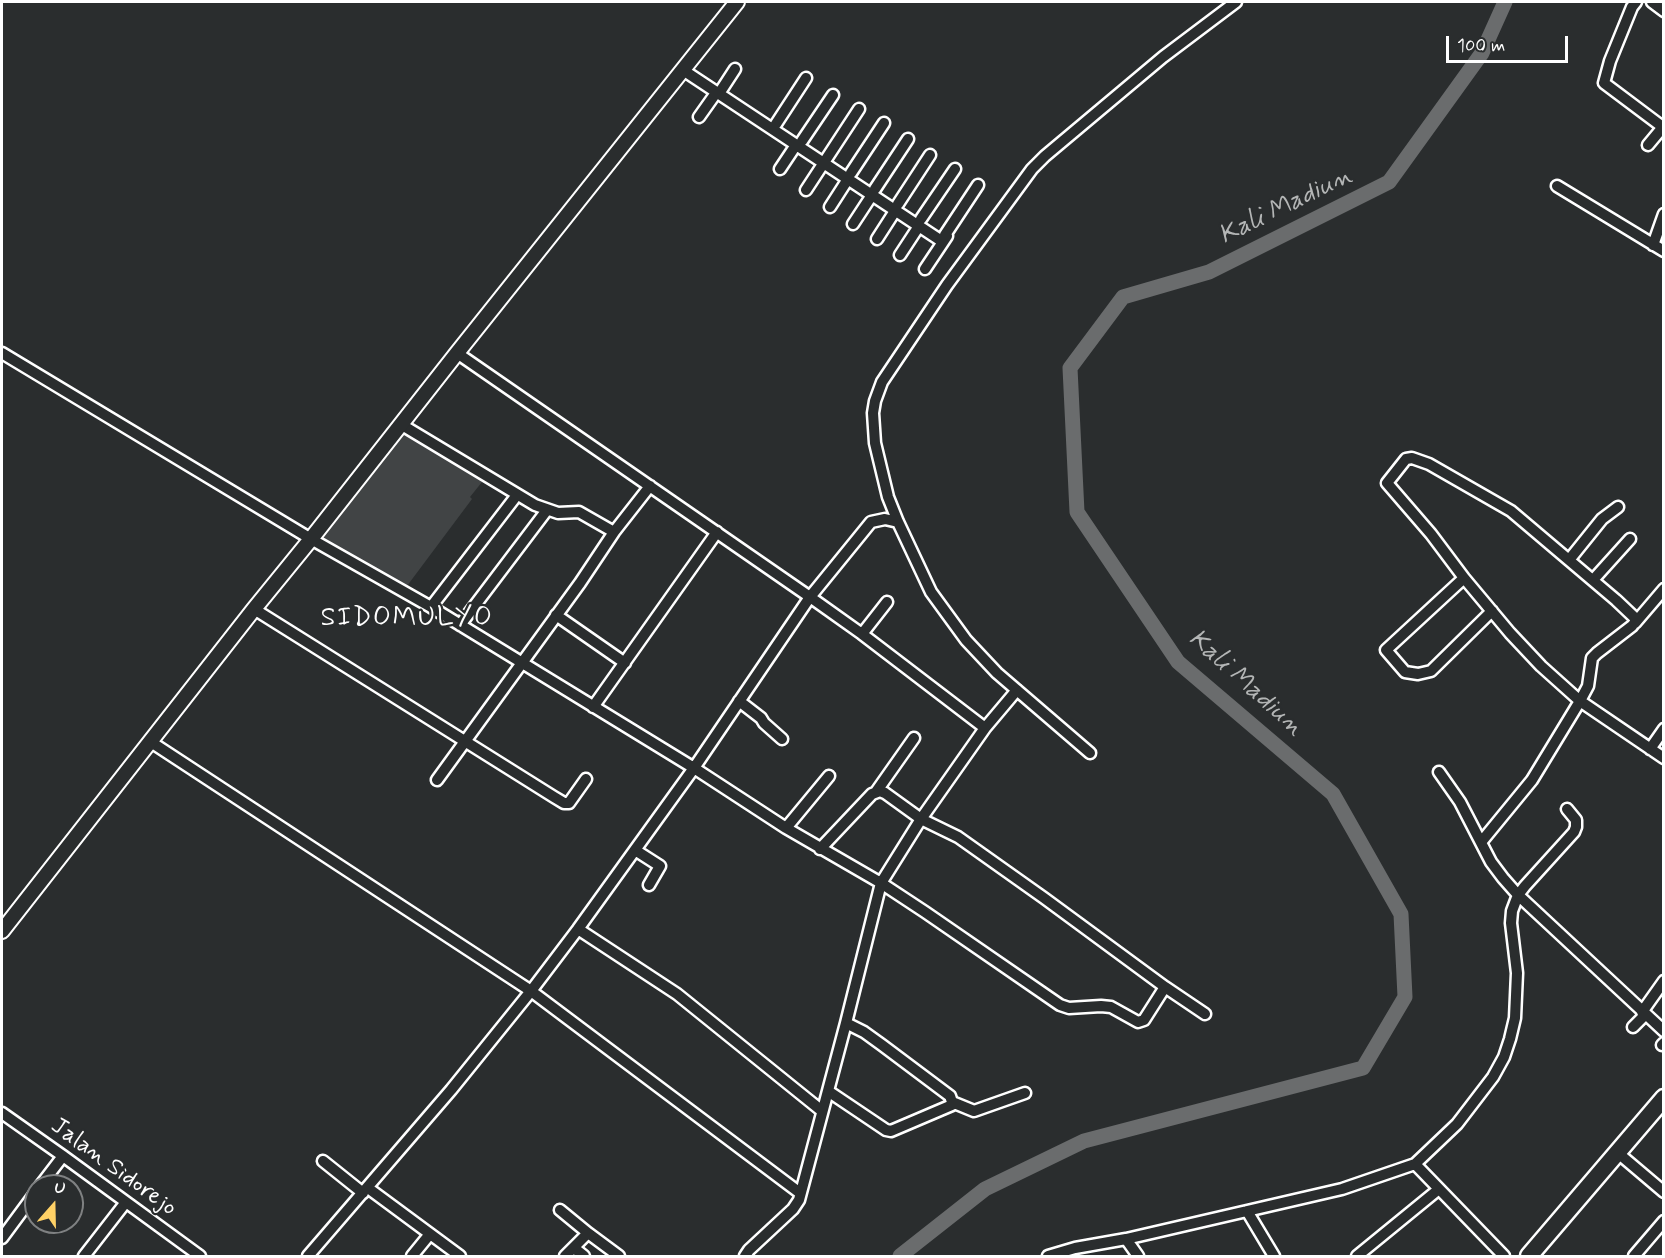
<!DOCTYPE html>
<style>
body{margin:0}
#map{position:relative;width:1665px;height:1258px;overflow:hidden;background:#2a2d2e;font-family:Mynerve,sans-serif}
canvas{display:block}
.frame{position:absolute;inset:0;border:3px solid #fff;pointer-events:none}
.north{position:absolute;left:24px;top:1174px;width:60px;height:60px;box-sizing:border-box;background:#2a2d2e;border:2px solid #7f8182;border-radius:50%;rotate:20deg;font-size:16px;font-weight:700;line-height:24px;text-align:center;color:#fff}
.north::after{content:'';display:block;margin:auto;width:21px;height:27px;background:#ffd166;clip-path:polygon(50% 0,100% 100%,50% 72%,0 100%)}
.scale{position:absolute;left:1446px;top:36px;width:122px;height:27px;box-sizing:border-box;border:3px solid #fff;border-top:0;padding-left:8px;font-size:18px;line-height:21px;white-space:nowrap;color:#fff;-webkit-text-stroke:4px #2a2d2e;paint-order:stroke}
</style>
<div id="map">
<canvas width="1665" height="1258"></canvas>
<div class="frame"></div>
<div class="north">U</div>
<div class="scale">100 m</div>
</div>
<script>
const g = document.querySelector('canvas').getContext('2d');
g.lineJoin = 'round';
function fillPath(path, color) { g.fillStyle = color; g.fill(path, 'evenodd'); }
const shape = rows => new Path2D(rows.map(r => 'M' + r).join(''));
function stroke(path, color, width, dash) { g.strokeStyle = color; g.lineWidth = width; g.lineCap = dash ? 'butt' : 'round'; g.setLineDash(dash || []); g.stroke(path); }
function label(font, color, halo, rows, align = 'center') {
  g.font = font + ' Mynerve,sans-serif'; g.lineWidth = 4.5; g.setLineDash([]); g.textBaseline = 'middle'; g.strokeStyle = halo; g.fillStyle = color; for (const [text, x, y, turn = 0] of rows) {
    g.save(); g.translate(x, y); g.rotate((+turn || 0) * Math.PI / 180); g.textAlign = isNaN(turn) ? turn : align; if (halo) g.strokeText(text, 0, 0); g.fillText(text, 0, 0); g.restore();
  }
}
const green = shape([
 [406,430,482,474,478,479,482,482,470,497,472,499,404,590,318,540]
]);
const river = shape([
 [900,1256,985,1189,1084,1141,1363,1068,1405,997,1401,914,1333,794,1178,662,1077,512,1070,368,1123,297,1209,272,1389,182,1482,53,1505,2]
]);
const minor = shape([
 [1636,2,1632,7,1610,61,1604,83,1664,128],
 [1652,2,1664,11],
 [683,70,943,242],
 [722,89,735,69],
 [699,117,716,93],
 [776,124,806,78],
 [802,141,833,95],
 [1648,145,1663,127],
 [780,169,796,145],
 [851,173,884,123],
 [1557,186,1664,251],
 [875,189,908,139],
 [806,190,859,109],
 [898,204,930,155],
 [830,207,848,179],
 [921,219,955,169],
 [853,224,872,195],
 [877,239,895,211],
 [1653,245,1664,214],
 [900,255,919,226],
 [925,269,947,236,945,235,978,185],
 [2,353,311,539,431,607,694,768,786,828,881,883,925,912,1060,1005,1069,1008,1101,1006,1111,1007,1138,1022,1144,1020,1165,987],
 [457,353,810,597,862,634,985,728],
 [402,425,535,505,558,513,579,512,614,532],
 [1569,560,1602,519,1618,507],
 [1464,578,1386,650,1405,672,1418,674,1431,671,1492,611],
 [1593,580,1630,539],
 [431,607,517,495],
 [254,609,554,797,564,803,569,803,586,779],
 [556,615,625,663],
 [1635,623,1664,589],
 [460,625,547,510],
 [862,634,887,602],
 [739,701,761,718,764,723,782,739],
 [593,707,717,532],
 [151,742,531,991,800,1193],
 [1650,749,1664,729],
 [1090,753,997,673,966,640,931,592,898,522,888,497,875,443,873,413,875,401,882,382,947,285,1032,169,1045,156,1163,57,1236,2],
 [1439,772,1460,802,1491,862,1503,878,1518,895,1664,1031],
 [437,780,580,583,614,532,650,486],
 [876,792,914,738],
 [786,828,829,776],
 [1482,841,1532,780,1580,701,1588,686,1592,658,1597,653,1632,626,1636,621,1635,618,1616,600,1511,511,1429,464,1412,458,1406,459,1387,483,1431,534,1464,578,1510,633,1541,666,1580,701,1664,758],
 [820,849,872,794,880,791,885,793,921,819,958,837,1044,898,1165,987,1205,1014],
 [635,850,660,866,649,885],
 [578,929,677,994,822,1111],
 [1642,1012,1664,981],
 [1633,1027,1645,1015],
 [1662,1045,1664,1043],
 [828,1091,886,1130,891,1131,952,1105,952,1102,950,1096,882,1045,864,1032,846,1023],
 [952,1102,974,1111,1025,1093],
 [2,1113,63,1156,200,1256],
 [1618,1153,1664,1192],
 [323,1161,363,1193],
 [1415,1164,1504,1256],
 [40,1186,63,1156],
 [368,1188,460,1256],
 [560,1210,588,1233,565,1256],
 [1247,1211,1274,1256],
 [588,1233,619,1256],
 [2,1238,36,1192],
 [1126,1239,1138,1256],
 [574,1248,584,1256],
 [84,1256,126,1202],
 [308,1256,451,1090,531,991,578,929,694,768,810,597,871,522,885,519,898,522],
 [412,1256,430,1234],
 [745,1256,749,1250,793,1209,799,1200,846,1023,881,883,921,819,985,728,1017,690],
 [1048,1256,1075,1248,1126,1239,1342,1189,1415,1164,1457,1124,1493,1077,1504,1057,1510,1039,1515,1018,1517,973,1511,923,1512,911,1518,895,1525,886,1574,832,1576,827,1576,820,1567,809],
 [1357,1256,1439,1189],
 [1634,1256,1664,1221]
]);
const major = shape([
 [2,931,254,609,311,539,457,353,737,2]
]);
const highway = shape([
 [1529,1256,1664,1098]
]);
const streetNames = [
 ["Jalan Sidorejo",113,1168,36]
];
const waterNames = [
 ["Kali Madiun",1286,207,-26],
 ["Kali Madiun",1245,684,42]
];
const quarterNames = [
 ["SIDOMULYO",407,619]
];
fillPath(green, '#414445');
stroke(river, '#6a6c6d', 15);
stroke(minor, '#fff', 15);
stroke(major, '#fff', 18);
stroke(highway, '#fff', 21);
stroke(minor, '#2a2d2e', 10);
stroke(major, '#2a2d2e', 14);
stroke(highway, '#2a2d2e', 16);
label('24px', '#fff', '#2a2d2e', streetNames);
label('italic 26px', '#b4b6b6', '#2a2d2e', waterNames);
g.letterSpacing = '1.5px';
label('27px', '#fff', '#2a2d2e', quarterNames);
g.letterSpacing = '0px';
</script>
